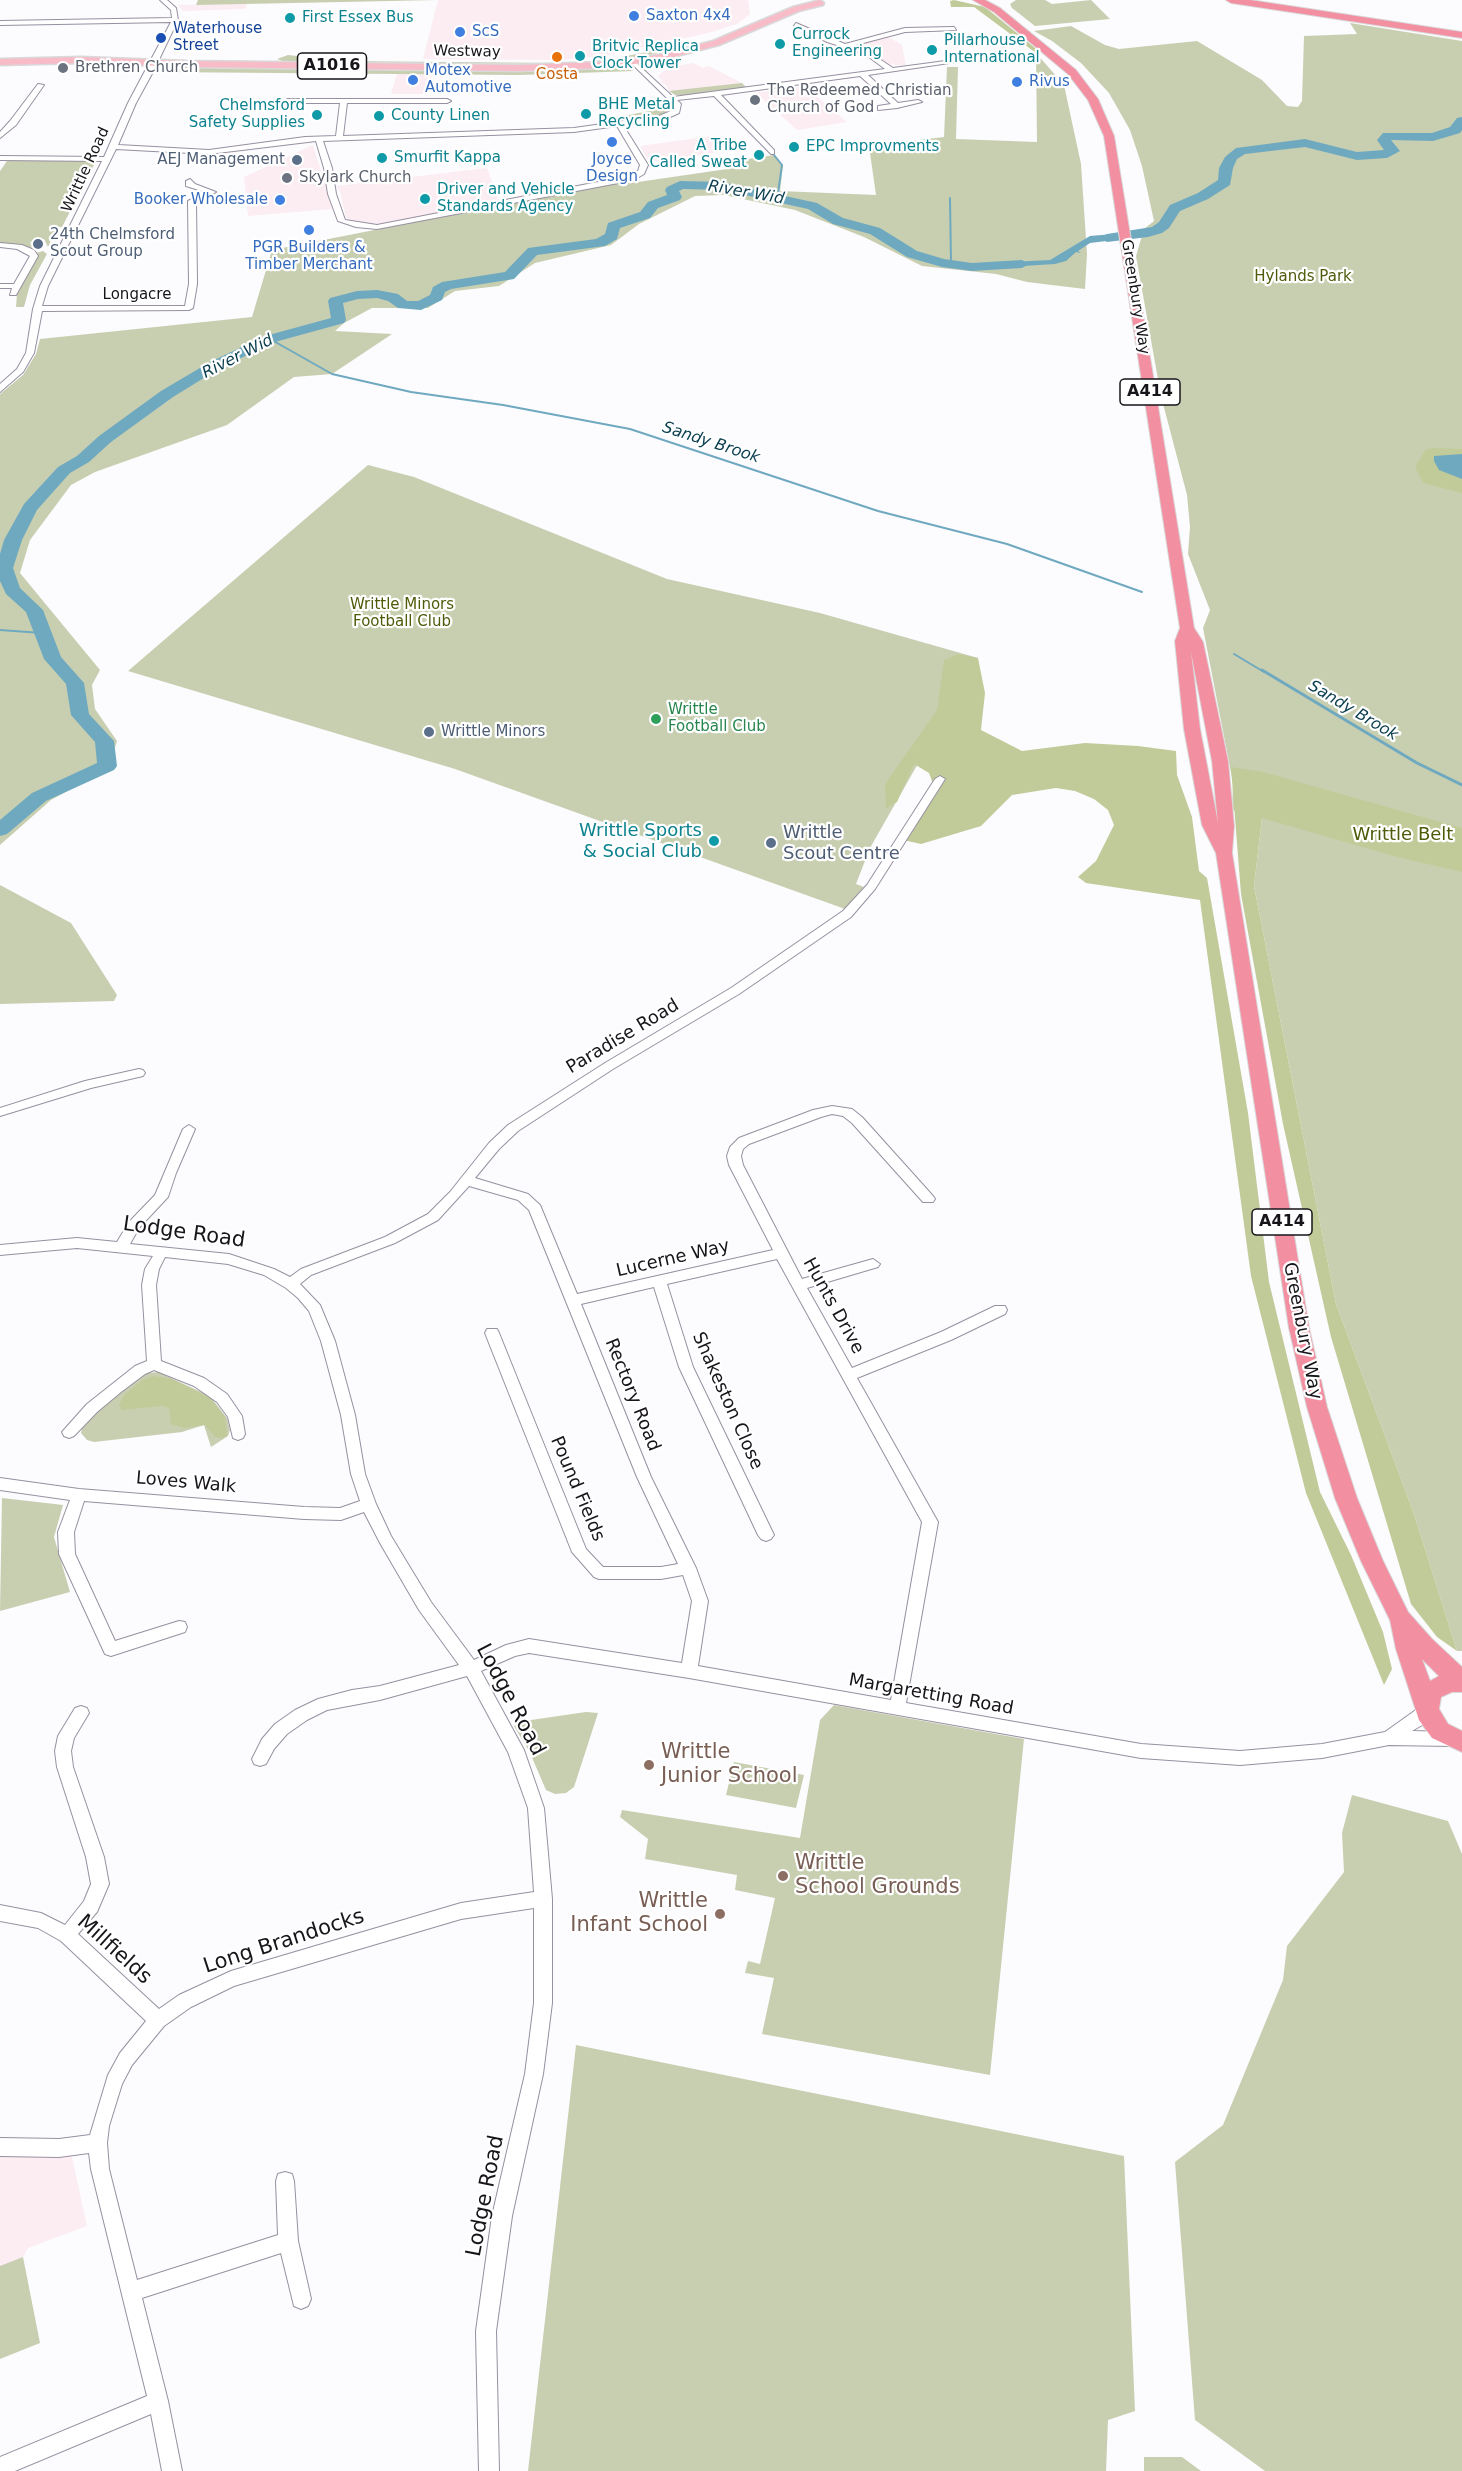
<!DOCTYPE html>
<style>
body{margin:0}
canvas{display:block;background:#fcfbfe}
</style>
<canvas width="1462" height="2471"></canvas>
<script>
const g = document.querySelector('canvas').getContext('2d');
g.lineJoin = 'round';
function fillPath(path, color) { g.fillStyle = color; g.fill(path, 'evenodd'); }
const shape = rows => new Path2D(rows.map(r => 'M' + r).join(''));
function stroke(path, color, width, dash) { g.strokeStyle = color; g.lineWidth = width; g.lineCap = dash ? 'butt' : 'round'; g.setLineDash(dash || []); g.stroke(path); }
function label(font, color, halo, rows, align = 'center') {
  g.font = font + ' "DejaVu Sans",sans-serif'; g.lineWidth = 4.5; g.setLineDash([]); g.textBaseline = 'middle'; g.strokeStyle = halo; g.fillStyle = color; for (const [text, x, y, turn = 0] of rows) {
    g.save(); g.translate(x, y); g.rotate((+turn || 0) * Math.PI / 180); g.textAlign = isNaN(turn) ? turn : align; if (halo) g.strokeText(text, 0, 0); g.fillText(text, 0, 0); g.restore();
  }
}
const commercial = shape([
 [438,0,748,0,750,14,737,24,708,33,604,56,559,60,423,59],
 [247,4,245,9,183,11,178,5],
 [888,37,902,45,906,66,888,64,862,47,868,42],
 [693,63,703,68,709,66,742,83,677,92,669,91,666,85,660,82,663,81,658,77,662,72,672,67],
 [397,74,432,74,426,94,391,94],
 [803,86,804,86,847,122,797,130,756,93],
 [712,136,726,151,649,162,640,146],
 [313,145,332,209,248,216,244,177],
 [487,168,499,201,381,224,354,222,346,218,340,191,336,186],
 [0,2152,71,2153,87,2226,28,2248,23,2257,0,2266]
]);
const green = shape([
 [198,0,438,0,196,5],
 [1016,0,1045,0,1052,4,1091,0,1110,19,1035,26,1012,8,1010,4],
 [1350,23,1462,41,1462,1651,1457,1651,1414,1514,1336,1304,1254,886,1262,818,1232,810,1233,783,1203,628,1210,610,1188,554,1190,527,1187,495,1161,396,1136,256,1144,229,1154,221,1142,166,1130,130,1109,93,1081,63,1052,41,1034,31,1071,26,1105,45,1119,49,1197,41,1262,80,1287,106,1298,107,1302,101,1304,36,1357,34],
 [666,48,675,50,622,60,564,64,285,62,277,59,288,55,341,61,561,63,607,60],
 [1036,53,1064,85,1081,164,1087,254,1085,289,1027,282,996,274,922,266,864,237,795,210,724,195,695,196,639,224,611,245,535,263,499,286,455,291,428,308,372,308,344,323,335,331,392,334,332,374,294,377,227,425,95,472,71,485,30,540,20,573,100,670,92,685,95,709,117,741,108,769,51,800,0,845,0,394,23,375,36,354,40,339,252,317,272,250,636,179,638,182,741,167,735,161,774,155,783,165,780,191,876,195,869,146,944,137,947,67,958,67,956,139,1037,142],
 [171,67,534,71,622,67,634,71,519,75,156,72],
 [742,83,746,87,684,95,675,95,669,91],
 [666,104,672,106,672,108,662,115,627,121,620,119,618,117,649,111,655,109,656,105],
 [12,160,96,161,62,227,57,227,48,247,44,239,30,242,33,248,0,244,0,171,7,161],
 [43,251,47,254,30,285,24,307,16,307,17,294,37,257,36,253],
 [368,465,414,477,667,579,820,613,978,658,870,848,856,884,864,887,845,909,455,769,128,671],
 [0,885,71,923,117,995,114,1001,0,1004],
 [158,1372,210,1396,227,1418,230,1430,228,1436,211,1447,204,1425,182,1432,94,1442,87,1440,81,1433,83,1424,133,1380,147,1373],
 [2,1498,63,1505,54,1537,70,1592,0,1611],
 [834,1705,1024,1739,990,2075,762,2034,774,1978,745,1973,748,1961,760,1964,775,1898,735,1890,737,1875,645,1859,648,1839,620,1817,622,1810,800,1838,820,1720],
 [586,1712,598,1713,574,1787,566,1793,555,1794,546,1790,530,1753,514,1726,524,1721],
 [734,1762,804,1775,796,1808,726,1795],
 [1352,1795,1448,1821,1462,1854,1462,2471,1265,2471,1195,2420,1175,2162,1223,2125,1283,1980,1287,1946,1344,1872,1342,1833],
 [576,2045,1124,2156,1135,2411,1108,2420,1106,2471,528,2471],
 [23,2257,40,2343,0,2359,0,2266],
 [1144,2457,1182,2457,1201,2471,1144,2471]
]);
const forest = shape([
 [954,0,985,7,1040,52,1036,53,974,7,951,7,950,1],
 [1435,448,1462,449,1462,493,1423,483,1415,467,1426,449],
 [958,654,978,658,985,693,981,730,1022,751,1085,743,1138,746,1176,751,1177,775,1192,817,1199,871,1207,878,1248,1113,1269,1282,1320,1492,1351,1555,1383,1632,1392,1669,1384,1685,1306,1493,1251,1276,1200,900,1086,883,1078,877,1096,861,1114,825,1108,810,1094,799,1075,791,1056,788,1012,795,981,826,921,844,903,840,935,789,929,773,914,764,897,802,886,808,885,784,937,710,944,660],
 [1231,767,1263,772,1462,828,1462,872,1397,857,1262,818,1254,886,1336,1304,1414,1514,1457,1651,1437,1637,1411,1604,1331,1337,1283,1124,1241,894],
 [153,1376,172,1379,210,1398,225,1417,227,1436,222,1438,215,1437,205,1425,184,1428,171,1424,169,1408,163,1406,122,1410,119,1405,124,1395,143,1380]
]);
const water = shape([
 [1137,232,1139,237,1090,243,1078,251,1081,253,1076,252,1066,261,1055,264,992,268,990,263,1050,260,1090,236],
 [1462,454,1462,479,1439,470,1434,461,1434,456]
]);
const streamFar1 = shape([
 [774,155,782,165,777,200],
 [950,198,951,264],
 [270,339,332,374,411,392,503,405,630,429,878,511,1007,544,1142,592],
 [0,630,42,633],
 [1234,654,1264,672]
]);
const stream = shape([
 [1262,670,1417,763,1462,785]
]);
const river = shape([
 [1462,117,1462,130,1460,133,1433,141,1391,140,1400,151,1387,158,1357,160,1305,147,1245,154,1237,159,1233,168,1230,185,1208,199,1180,211,1169,228,1162,233,1148,237,1107,242,1100,238,1107,234,1152,227,1159,222,1170,205,1198,193,1218,180,1219,168,1225,157,1236,148,1305,139,1357,152,1384,150,1377,140,1383,133,1432,133,1450,127,1457,118,1462,117],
 [680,181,722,182,817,203,843,218,880,228,917,251,944,259,972,263,1022,260,1029,264,1022,268,972,271,942,267,907,257,870,234,833,224,808,209,722,190,683,189,679,191,682,197,680,200,658,208,650,218,620,228,617,239,605,246,537,255,514,279,451,289,445,292,442,300,421,310,398,308,388,301,377,298,358,299,343,303,346,320,344,323,275,342,220,368,173,397,111,442,89,462,70,473,37,510,22,540,13,568,20,588,43,610,61,657,84,683,89,714,114,741,117,766,114,770,46,801,7,834,0,836,0,820,32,793,97,763,95,742,71,715,66,684,44,659,26,612,6,594,0,581,0,554,4,540,24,504,58,467,77,456,99,436,161,391,210,362,265,336,331,318,328,301,330,298,357,291,377,290,398,294,407,301,418,301,430,295,433,287,442,282,505,272,528,248,596,239,605,234,608,223,640,212,648,202,667,195,665,190,667,187,680,181]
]);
const minor = shape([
 [160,0,167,0,176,8,178,20,154,70,136,103,118,145,209,150,305,137,336,136,340,103,285,103,284,101,288,99,447,99,451,101,447,103,347,103,343,136,574,128,659,116,673,110,673,104,631,63,633,60,673,97,885,69,865,54,827,42,794,26,796,23,845,44,905,28,954,27,956,30,905,32,852,46,869,52,893,68,953,60,956,62,868,75,898,103,918,100,922,102,897,108,878,110,878,106,891,104,860,76,721,95,774,150,774,154,771,154,714,96,677,100,681,104,679,113,664,120,623,125,648,165,644,174,634,180,377,229,356,227,338,221,328,194,324,168,316,141,209,154,116,149,48,286,42,306,185,306,189,284,188,201,205,192,186,186,186,181,190,179,195,184,216,192,196,202,197,284,193,308,189,310,42,311,34,353,23,372,0,392,0,384,17,369,26,353,33,309,40,286,102,161,0,160,0,156,104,157,128,103,171,22,0,25,0,21,172,18,171,10,160,0],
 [617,126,640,165,638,171,629,176,377,225,345,220,336,194,332,168,323,141,574,132,617,126],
 [38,84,44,85,16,125,0,138,0,132,10,121,38,84],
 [0,243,22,245,34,250,38,256,16,295,10,295,12,288,0,288,0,284,14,284,30,256,17,249,0,247,0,243],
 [940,776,945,779,875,889,851,917,739,994,613,1069,518,1131,499,1149,475,1178,528,1194,540,1205,577,1294,773,1250,729,1165,727,1156,730,1147,739,1138,813,1110,832,1106,852,1109,862,1117,933,1196,935,1199,933,1202,923,1202,852,1123,843,1116,832,1114,821,1117,749,1144,743,1149,741,1156,743,1165,802,1279,873,1259,880,1264,878,1267,807,1288,852,1368,941,1332,995,1306,1005,1306,1007,1310,1005,1314,951,1340,857,1378,938,1522,906,1703,1141,1744,1240,1751,1322,1744,1385,1732,1427,1702,1433,1704,1435,1709,1433,1714,1424,1724,1412,1731,1452,1732,1458,1734,1460,1739,1458,1744,1452,1746,1389,1745,1322,1758,1240,1765,1141,1758,689,1678,529,1653,515,1656,481,1671,524,1750,544,1808,552,1899,552,2003,543,2074,512,2216,496,2331,499,2471,479,2471,476,2331,492,2216,525,2074,534,2003,534,1908,461,1919,234,1986,191,2007,164,2026,132,2065,122,2084,109,2126,107,2143,109,2169,137,2280,278,2235,276,2181,278,2174,285,2172,292,2174,294,2181,298,2241,311,2299,308,2306,301,2309,294,2306,281,2253,142,2298,168,2401,182,2471,162,2471,151,2414,15,2471,0,2471,0,2457,147,2396,91,2169,89,2153,59,2157,0,2156,0,2138,59,2139,90,2135,108,2075,120,2053,146,2021,61,1941,38,1928,0,1921,0,1905,41,1913,65,1925,84,1901,91,1884,86,1857,57,1767,55,1751,58,1736,75,1708,81,1706,87,1708,89,1713,74,1738,71,1751,73,1767,104,1857,109,1884,97,1912,78,1934,159,2009,179,1995,231,1971,461,1903,534,1892,528,1808,508,1752,467,1676,380,1700,327,1710,307,1720,287,1734,274,1749,266,1764,260,1766,254,1764,252,1759,262,1739,275,1724,295,1710,318,1699,352,1690,380,1686,459,1665,419,1610,380,1543,364,1512,341,1520,304,1519,84,1501,74,1532,75,1554,115,1641,179,1621,185,1622,187,1627,185,1632,111,1656,105,1654,59,1554,58,1532,70,1500,0,1490,0,1478,79,1489,304,1507,340,1508,360,1501,351,1474,341,1415,321,1341,309,1311,298,1298,286,1288,264,1275,228,1264,165,1257,159,1269,156,1285,161,1361,204,1378,227,1394,242,1416,245,1434,243,1438,238,1440,233,1438,228,1417,217,1402,194,1386,154,1370,145,1374,121,1392,97,1412,74,1436,69,1438,64,1436,62,1432,87,1404,135,1366,147,1361,142,1285,145,1269,153,1256,77,1248,0,1255,0,1245,77,1238,117,1242,129,1222,155,1195,183,1129,189,1125,195,1129,176,1173,168,1197,139,1228,130,1244,229,1254,274,1269,290,1277,301,1269,385,1237,428,1214,450,1192,489,1143,508,1125,605,1063,731,988,843,911,867,885,935,779,940,776],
 [469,1186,518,1200,529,1210,637,1477,678,1564,661,1567,603,1567,586,1549,499,1333,497,1329,487,1329,485,1333,572,1552,594,1577,599,1579,661,1579,683,1575,692,1601,682,1663,529,1639,506,1645,474,1660,431,1602,391,1536,376,1504,365,1474,355,1415,335,1341,320,1305,300,1284,311,1275,395,1243,438,1220,469,1186],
 [777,1259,922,1522,891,1700,698,1666,708,1601,696,1568,651,1477,581,1304,654,1287,679,1367,758,1535,761,1539,766,1541,771,1539,774,1535,693,1367,667,1284,777,1259],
 [139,1069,143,1070,145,1073,143,1076,91,1088,0,1116,0,1108,85,1081,139,1069]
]);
const major = shape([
 [820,0,824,3,823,5,799,11,719,45,658,61,602,68,518,71,187,67,81,63,0,65,0,59,81,57,187,61,518,65,602,62,658,55,713,41,793,7,820,0]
]);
const highway = shape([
 [973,0,985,0,1000,8,1076,70,1098,99,1114,136,1194,628,1203,642,1228,761,1234,826,1232,853,1309,1328,1327,1407,1357,1498,1383,1561,1408,1612,1432,1639,1462,1667,1462,1692,1452,1692,1441,1697,1439,1709,1448,1724,1462,1731,1462,1752,1432,1738,1419,1720,1396,1649,1390,1620,1361,1561,1335,1498,1307,1407,1289,1328,1216,853,1202,825,1184,729,1175,641,1180,628,1104,136,1088,100,1068,74,994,12,973,0],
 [1191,652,1212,761,1218,823,1200,729,1191,652],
 [1422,1659,1439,1676,1430,1681,1422,1659],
 [1226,0,1250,0,1462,32,1462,38,1231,3,1226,0]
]);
const markers = [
 [634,16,6,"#3f7fe0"],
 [290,18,6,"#0f9aa8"],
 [460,32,6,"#3f7fe0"],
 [161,38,6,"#1a4fb4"],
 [780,44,6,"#0f9aa8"],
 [932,50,6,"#0f9aa8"],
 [580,56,6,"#0f9aa8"],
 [557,57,6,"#e8710a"],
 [63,68,6,"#6b7280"],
 [413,80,6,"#3f7fe0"],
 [1017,82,6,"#3f7fe0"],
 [755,100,6,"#6b7280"],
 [586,114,6,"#0f9aa8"],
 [317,115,6,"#0f9aa8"],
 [379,116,6,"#0f9aa8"],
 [612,142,6,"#3f7fe0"],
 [794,147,6,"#0f9aa8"],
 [759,155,6,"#0f9aa8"],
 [382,158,6,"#0f9aa8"],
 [297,160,6,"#5c6f8a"],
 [287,178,6,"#6b7280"],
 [425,199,6,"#0f9aa8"],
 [280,200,6,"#3f7fe0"],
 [309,230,6,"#3f7fe0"],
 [38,244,6,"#5c6f8a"],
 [656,719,6,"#2e9e5b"],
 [429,732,6,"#5c6f8a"],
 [714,841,6,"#0f9aa8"],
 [771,843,6,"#5c6f8a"],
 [649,1765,6,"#8d6e63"],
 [783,1876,6,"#8d6e63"],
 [720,1914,6,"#8d6e63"]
];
const farShopnames = [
 ["Saxton 4x4",646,16],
 ["ScS",472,32],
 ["Motex",425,71],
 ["Automotive",425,88],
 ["Rivus",1029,82],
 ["Joyce",612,160,"center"],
 ["Design",612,177,"center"],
 ["Booker Wholesale",268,200,"right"],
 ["PGR Builders &",309,248,"center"],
 ["Timber Merchant",309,265,"center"]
];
const farCulturenames = [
 ["First Essex Bus",302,18],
 ["Currock",792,35],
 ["Engineering",792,52],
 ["Pillarhouse",944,41],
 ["International",944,58],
 ["Britvic Replica",592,47],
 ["Clock Tower",592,64],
 ["BHE Metal",598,105],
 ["Recycling",598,122],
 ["Chelmsford",305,106,"right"],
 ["Safety Supplies",305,123,"right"],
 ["County Linen",391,116],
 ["A Tribe",747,146,"right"],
 ["Called Sweat",747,163,"right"],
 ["EPC Improvments",806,147],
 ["Smurfit Kappa",394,158],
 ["Driver and Vehicle",437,190],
 ["Standards Agency",437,207]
];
const farTransitnames = [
 ["Waterhouse",173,29],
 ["Street",173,46]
];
const farStreetnames = [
 ["Westway",467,52,1],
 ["Writtle Road",86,170,-65],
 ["Longacre",137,295],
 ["Greenbury Way",1135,297,81]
];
const farWorshipnames = [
 ["Brethren Church",75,68],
 ["The Redeemed Christian",767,91],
 ["Church of God",767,108],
 ["Skylark Church",299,178]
];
const farFoodnames = [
 ["Costa",557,75]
];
const farServicenames = [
 ["AEJ Management",285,160,"right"],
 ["24th Chelmsford",50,235],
 ["Scout Group",50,252],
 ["Writtle Minors",441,732]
];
const farParknames = [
 ["Hylands Park",1303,277],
 ["Writtle Minors",402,605],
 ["Football Club",402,622]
];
const farLeisurenames = [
 ["Writtle",668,710],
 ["Football Club",668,727]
];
const shields = [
 [332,66,69],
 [1150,392,60],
 [1282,1222,60]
];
const shieldNames = [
 ["A1016",332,66],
 ["A414",1150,392],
 ["A414",1282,1222]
];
const farWaternames = [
 ["River Wid",746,193,10],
 ["River Wid",238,357,-27],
 ["Sandy Brook",711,443,18],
 ["Sandy Brook",1353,711,31]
];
const cultureNames = [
 ["Writtle Sports",702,831],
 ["& Social Club",702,852]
];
const serviceNames = [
 ["Writtle",783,833],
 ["Scout Centre",783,854]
];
const parkNames = [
 ["Writtle Belt",1403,835]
];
const streetNames = [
 ["Paradise Road",623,1037,-31],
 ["Lucerne Way",673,1259,-13],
 ["Hunts Drive",833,1306,61],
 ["Greenbury Way",1302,1331,79],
 ["Rectory Road",632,1395,68],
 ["Shakeston Close",727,1401,66],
 ["Loves Walk",186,1483,5],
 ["Pound Fields",577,1489,67],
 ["Margaretting Road",931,1695,10]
];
const nearStreetnames = [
 ["Lodge Road",184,1233,8],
 ["Lodge Road",510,1700,62],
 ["Long Brandocks",284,1942,-18],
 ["Millfields",114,1950,42],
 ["Lodge Road",486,2196,-79]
];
const nearEducationnames = [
 ["Writtle",661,1753],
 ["Junior School",661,1777],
 ["Writtle",795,1864],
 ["School Grounds",795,1888],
 ["Writtle",708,1902,"right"],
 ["Infant School",708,1926,"right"]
];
fillPath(commercial, '#fcedf2');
fillPath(green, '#c8cfb0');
fillPath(forest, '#c1cb99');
fillPath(water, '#6fa9c0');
stroke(streamFar1, '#6fa9c0', 2);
stroke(stream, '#6fa9c0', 3);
fillPath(river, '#6fa9c0');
stroke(minor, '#9790a0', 2);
stroke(major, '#dad9da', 3);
stroke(highway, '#dad9da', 2);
fillPath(minor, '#fff');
fillPath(major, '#f7bcc7');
fillPath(highway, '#f290a2');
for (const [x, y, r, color] of markers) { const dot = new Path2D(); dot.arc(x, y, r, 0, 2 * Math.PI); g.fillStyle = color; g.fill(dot); stroke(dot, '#fff', 2); }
label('15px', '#366cbe', '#fff', farShopnames, 'left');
label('15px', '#0d838f', '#fff', farCulturenames, 'left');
label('15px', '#164399', '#fff', farTransitnames, 'left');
label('15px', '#17141a', '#fff', farStreetnames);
label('15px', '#5b616d', '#fff', farWorshipnames, 'left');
label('15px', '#c56008', '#fff', farFoodnames);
label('15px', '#4e5e75', '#fff', farServicenames, 'left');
label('15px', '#505b0a', '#fff', farParknames);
label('15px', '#27864d', '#fff', farLeisurenames, 'left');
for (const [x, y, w] of shields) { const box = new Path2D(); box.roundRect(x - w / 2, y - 13, w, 26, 4.5); g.fillStyle = '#fff'; g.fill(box); stroke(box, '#17141a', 1.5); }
label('bold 16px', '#17141a', null, shieldNames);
label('italic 16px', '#0b3f50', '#fff', farWaternames);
label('18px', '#0d838f', '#fff', cultureNames, 'right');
label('18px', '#4e5e75', '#fff', serviceNames, 'left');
label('18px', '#505b0a', '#fff', parkNames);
label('18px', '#17141a', '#fff', streetNames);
label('21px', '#17141a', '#fff', nearStreetnames);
label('21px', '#785e54', '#fff', nearEducationnames, 'left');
</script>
